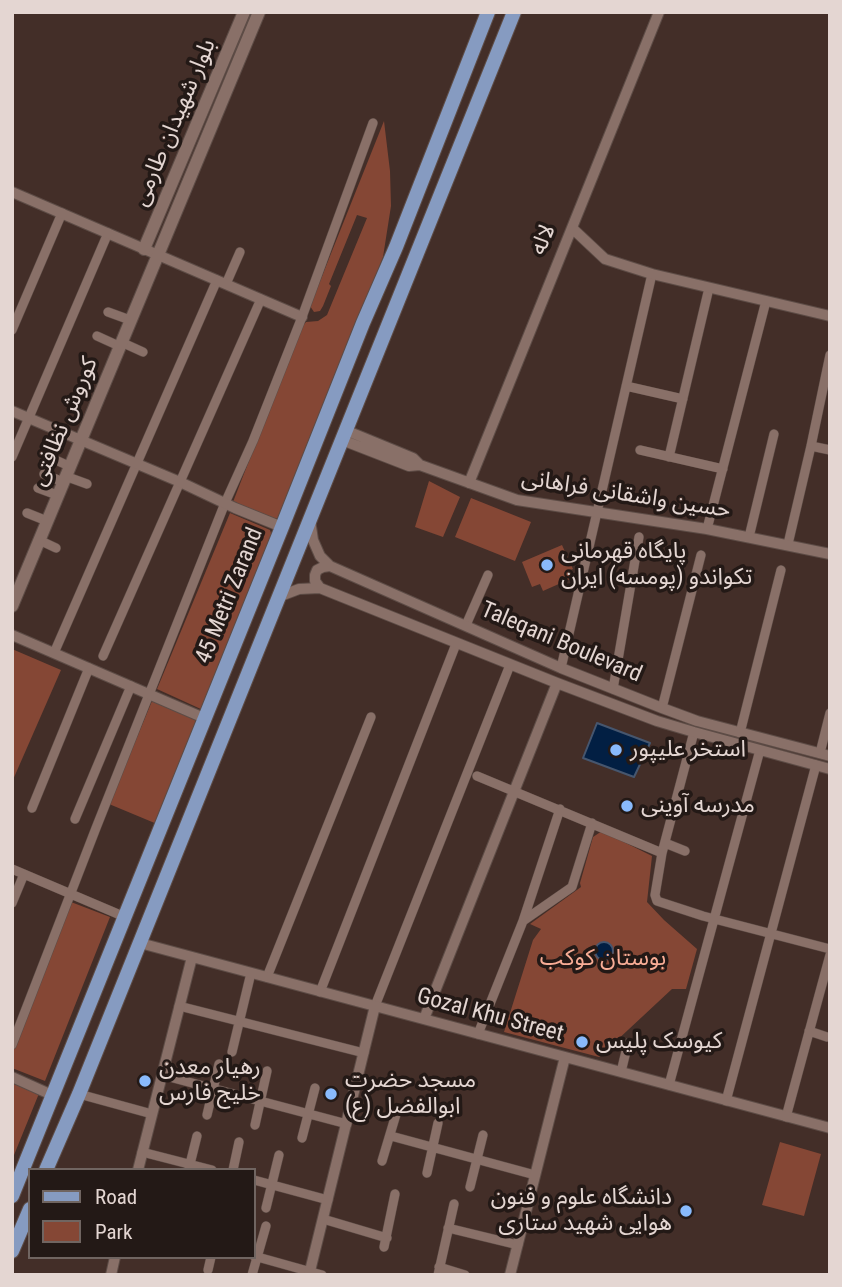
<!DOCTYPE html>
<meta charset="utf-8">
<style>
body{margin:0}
#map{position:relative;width:842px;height:1287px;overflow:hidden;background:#432e28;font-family:"Roboto Condensed",sans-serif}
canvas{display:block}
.frame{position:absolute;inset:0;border:14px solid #e4d6d2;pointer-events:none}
.legend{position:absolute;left:28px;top:1168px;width:228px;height:91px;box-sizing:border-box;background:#231916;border:2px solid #706561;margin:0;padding:9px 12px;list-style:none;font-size:21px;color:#e4d6d2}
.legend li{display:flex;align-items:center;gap:14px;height:35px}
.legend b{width:35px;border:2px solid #706561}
</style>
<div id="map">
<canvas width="842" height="1287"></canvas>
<div class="frame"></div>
<ul class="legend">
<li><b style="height:9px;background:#869bc1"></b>Road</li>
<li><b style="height:19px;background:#854735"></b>Park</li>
</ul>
</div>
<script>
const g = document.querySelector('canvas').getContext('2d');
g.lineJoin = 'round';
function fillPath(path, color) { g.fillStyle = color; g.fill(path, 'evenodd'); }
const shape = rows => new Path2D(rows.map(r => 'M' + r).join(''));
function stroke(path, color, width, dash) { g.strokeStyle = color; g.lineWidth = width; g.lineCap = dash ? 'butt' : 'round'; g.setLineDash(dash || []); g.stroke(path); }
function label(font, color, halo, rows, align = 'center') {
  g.font = font + ' "Roboto Condensed","Noto Sans Arabic",sans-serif'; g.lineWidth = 7; g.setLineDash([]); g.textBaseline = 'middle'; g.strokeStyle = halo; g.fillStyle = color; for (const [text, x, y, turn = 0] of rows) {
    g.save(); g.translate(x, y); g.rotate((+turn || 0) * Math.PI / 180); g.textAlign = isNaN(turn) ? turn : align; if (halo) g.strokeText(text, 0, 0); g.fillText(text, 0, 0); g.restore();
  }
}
const green = shape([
 [384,121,390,171,391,206,383,257,280,517,275,519,233,502,300,329,306,322,318,321,327,315,367,218,357,215,329,284,331,286,323,306,320,311,314,312,310,306],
 [429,481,460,497,443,537,415,527],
 [471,498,531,522,515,561,455,537],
 [230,513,270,530,272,536,203,710,157,689],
 [562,545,573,569,567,571,570,579,543,591,540,584,532,587,522,562],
 [12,649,61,670,12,782],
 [152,701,195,717,198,723,157,824,109,804],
 [602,831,652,856,647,902,664,920,697,949,686,989,672,989,599,1057,504,1032,533,940,541,929,530,924,581,887,580,883,593,837],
 [71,902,110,917,45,1081,12,1068,12,1049],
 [12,1079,40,1091,12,1160],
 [780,1142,821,1154,804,1216,762,1205]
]);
const water = shape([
 [597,723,650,743,634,777,583,758,597,723],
 '595 951a9 9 0 1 1 18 0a9 9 0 1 1-18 0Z'
]);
const minor = shape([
 [226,284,240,252],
 [108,312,130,320],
 [12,330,62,213],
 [97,336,119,346],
 [121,342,143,352],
 [626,386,683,399],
 [811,446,830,450],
 [640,450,723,469],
 [12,457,108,233],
 [49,457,69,466],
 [669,457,709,288],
 [44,474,63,482],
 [65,476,87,484],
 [38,488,57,495],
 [27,513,47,521],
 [707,529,766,301],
 [749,537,774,434],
 [39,540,56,548],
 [788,544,811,446,830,355],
 [466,625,488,575],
 [54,653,217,280],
 [103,656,261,299],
 [561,668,652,274],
 [613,689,639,537],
 [662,708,701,555],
 [694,732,662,853,655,895,657,901,703,916,830,949],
 [740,733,781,570],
 [820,753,830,713],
 [477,776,662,853],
 [32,808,89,668],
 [75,819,131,686],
 [665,843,685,851],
 [12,869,125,917],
 [12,903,24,874],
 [523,921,572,887,592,823],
 [267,977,371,717],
 [320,992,456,644],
 [179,1006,364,1053],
 [375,1006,510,665],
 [809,1031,827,1037],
 [478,1034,523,921,560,809],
 [12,1045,96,828,225,503,253,441,302,317,373,123],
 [232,1052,251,973],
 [621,1072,628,1043],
 [162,1075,347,1124],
 [669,1085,760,750],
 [79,1094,152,1114],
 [726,1101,816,765],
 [207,1115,219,1064],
 [786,1117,830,955],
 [255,1125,267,1071],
 [391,1136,535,1175],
 [302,1138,315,1088],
 [142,1152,212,1170],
 [382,1161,397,1111],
 [189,1168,197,1136],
 [233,1170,239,1142],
 [427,1173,438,1123],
 [254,1180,328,1200],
 [470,1187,483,1135],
 [266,1208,279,1155],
 [323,1219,387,1238],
 [448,1228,518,1245],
 [384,1247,395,1194],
 [254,1256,322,1275],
 [439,1267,465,1275],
 [208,1270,211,1257],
 [252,1275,266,1226],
 [438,1275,454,1204]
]);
const tertiary = shape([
 [12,192,302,317],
 [572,228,605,259,652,274,830,316],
 [12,411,180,482,235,508,282,527],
 [345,430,413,458,420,465],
 [342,440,409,466,420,465,517,500,707,529,830,554],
 [469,483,659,12],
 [310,520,313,540,320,556,330,566,561,668,662,708,697,721,830,756],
 [320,588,315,581,315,575,317,570,323,567,330,566],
 [278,597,299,589,320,588,557,683,657,721,694,732,830,769],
 [12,635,204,718],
 [140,943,830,1128],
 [424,1019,557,683],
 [12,1077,52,1095],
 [138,1170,192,957],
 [111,1275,115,1257],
 [309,1275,375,1006],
 [510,1275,565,1057]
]);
const secondary = shape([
 [144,249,244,12],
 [12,606,259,12]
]);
const primary = shape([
 [46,1170,79,1094,514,12],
 [12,1196,282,527,363,323,396,247,488,12],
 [12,1251,30,1209]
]);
const markers = [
 [547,565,7,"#89bafc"],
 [616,750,7,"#89bafc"],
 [627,806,7,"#89bafc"],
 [582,1042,7,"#89bafc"],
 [145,1081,7,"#89bafc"],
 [331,1094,7,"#89bafc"],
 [686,1211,7,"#89bafc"]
];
const streetNames = [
 ["بلوار شهیدان طارمی",175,123,-67],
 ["لاله",544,240,-68],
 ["کوروش نظافتی",65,422,-67],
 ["حسین واشقانی فراهانی",626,495,9],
 ["45 Metri Zarand",230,596,-68],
 ["Taleqani Boulevard",561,643,23],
 ["Gozal Khu Street",490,1016,15]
];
const poiNames = [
 ["پایگاه قهرمانی",561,552],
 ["تکواندو (پومسه) ایران",561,578],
 ["استخر علیپور",630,750],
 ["مدرسه آوینی",641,806],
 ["کیوسک پلیس",596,1042],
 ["رهیار معدن",159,1068],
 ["خلیج فارس",159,1094],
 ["مسجد حضرت",345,1081],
 ["ابوالفضل (ع)",345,1107],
 ["دانشگاه علوم و فنون",672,1198,"right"],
 ["هوایی شهید ستاری",672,1224,"right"]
];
const parkNames = [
 ["بوستان کوکب",603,959]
];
fillPath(green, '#854735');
fillPath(water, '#021f43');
stroke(water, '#46566e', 2);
stroke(minor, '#5d4c46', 10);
stroke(tertiary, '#5d4c46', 12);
stroke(secondary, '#5d4c46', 14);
stroke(primary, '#5d4c46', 16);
stroke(minor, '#897068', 9);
stroke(tertiary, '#897068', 10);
stroke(secondary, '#897068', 12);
stroke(primary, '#869bc1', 14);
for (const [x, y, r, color] of markers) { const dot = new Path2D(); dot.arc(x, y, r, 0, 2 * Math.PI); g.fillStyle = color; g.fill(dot); stroke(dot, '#231916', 2.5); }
label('23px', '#e4d6d2', '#231916', streetNames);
label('23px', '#e4d6d2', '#231916', poiNames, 'left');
label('23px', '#f8ad96', '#231916', parkNames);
</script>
